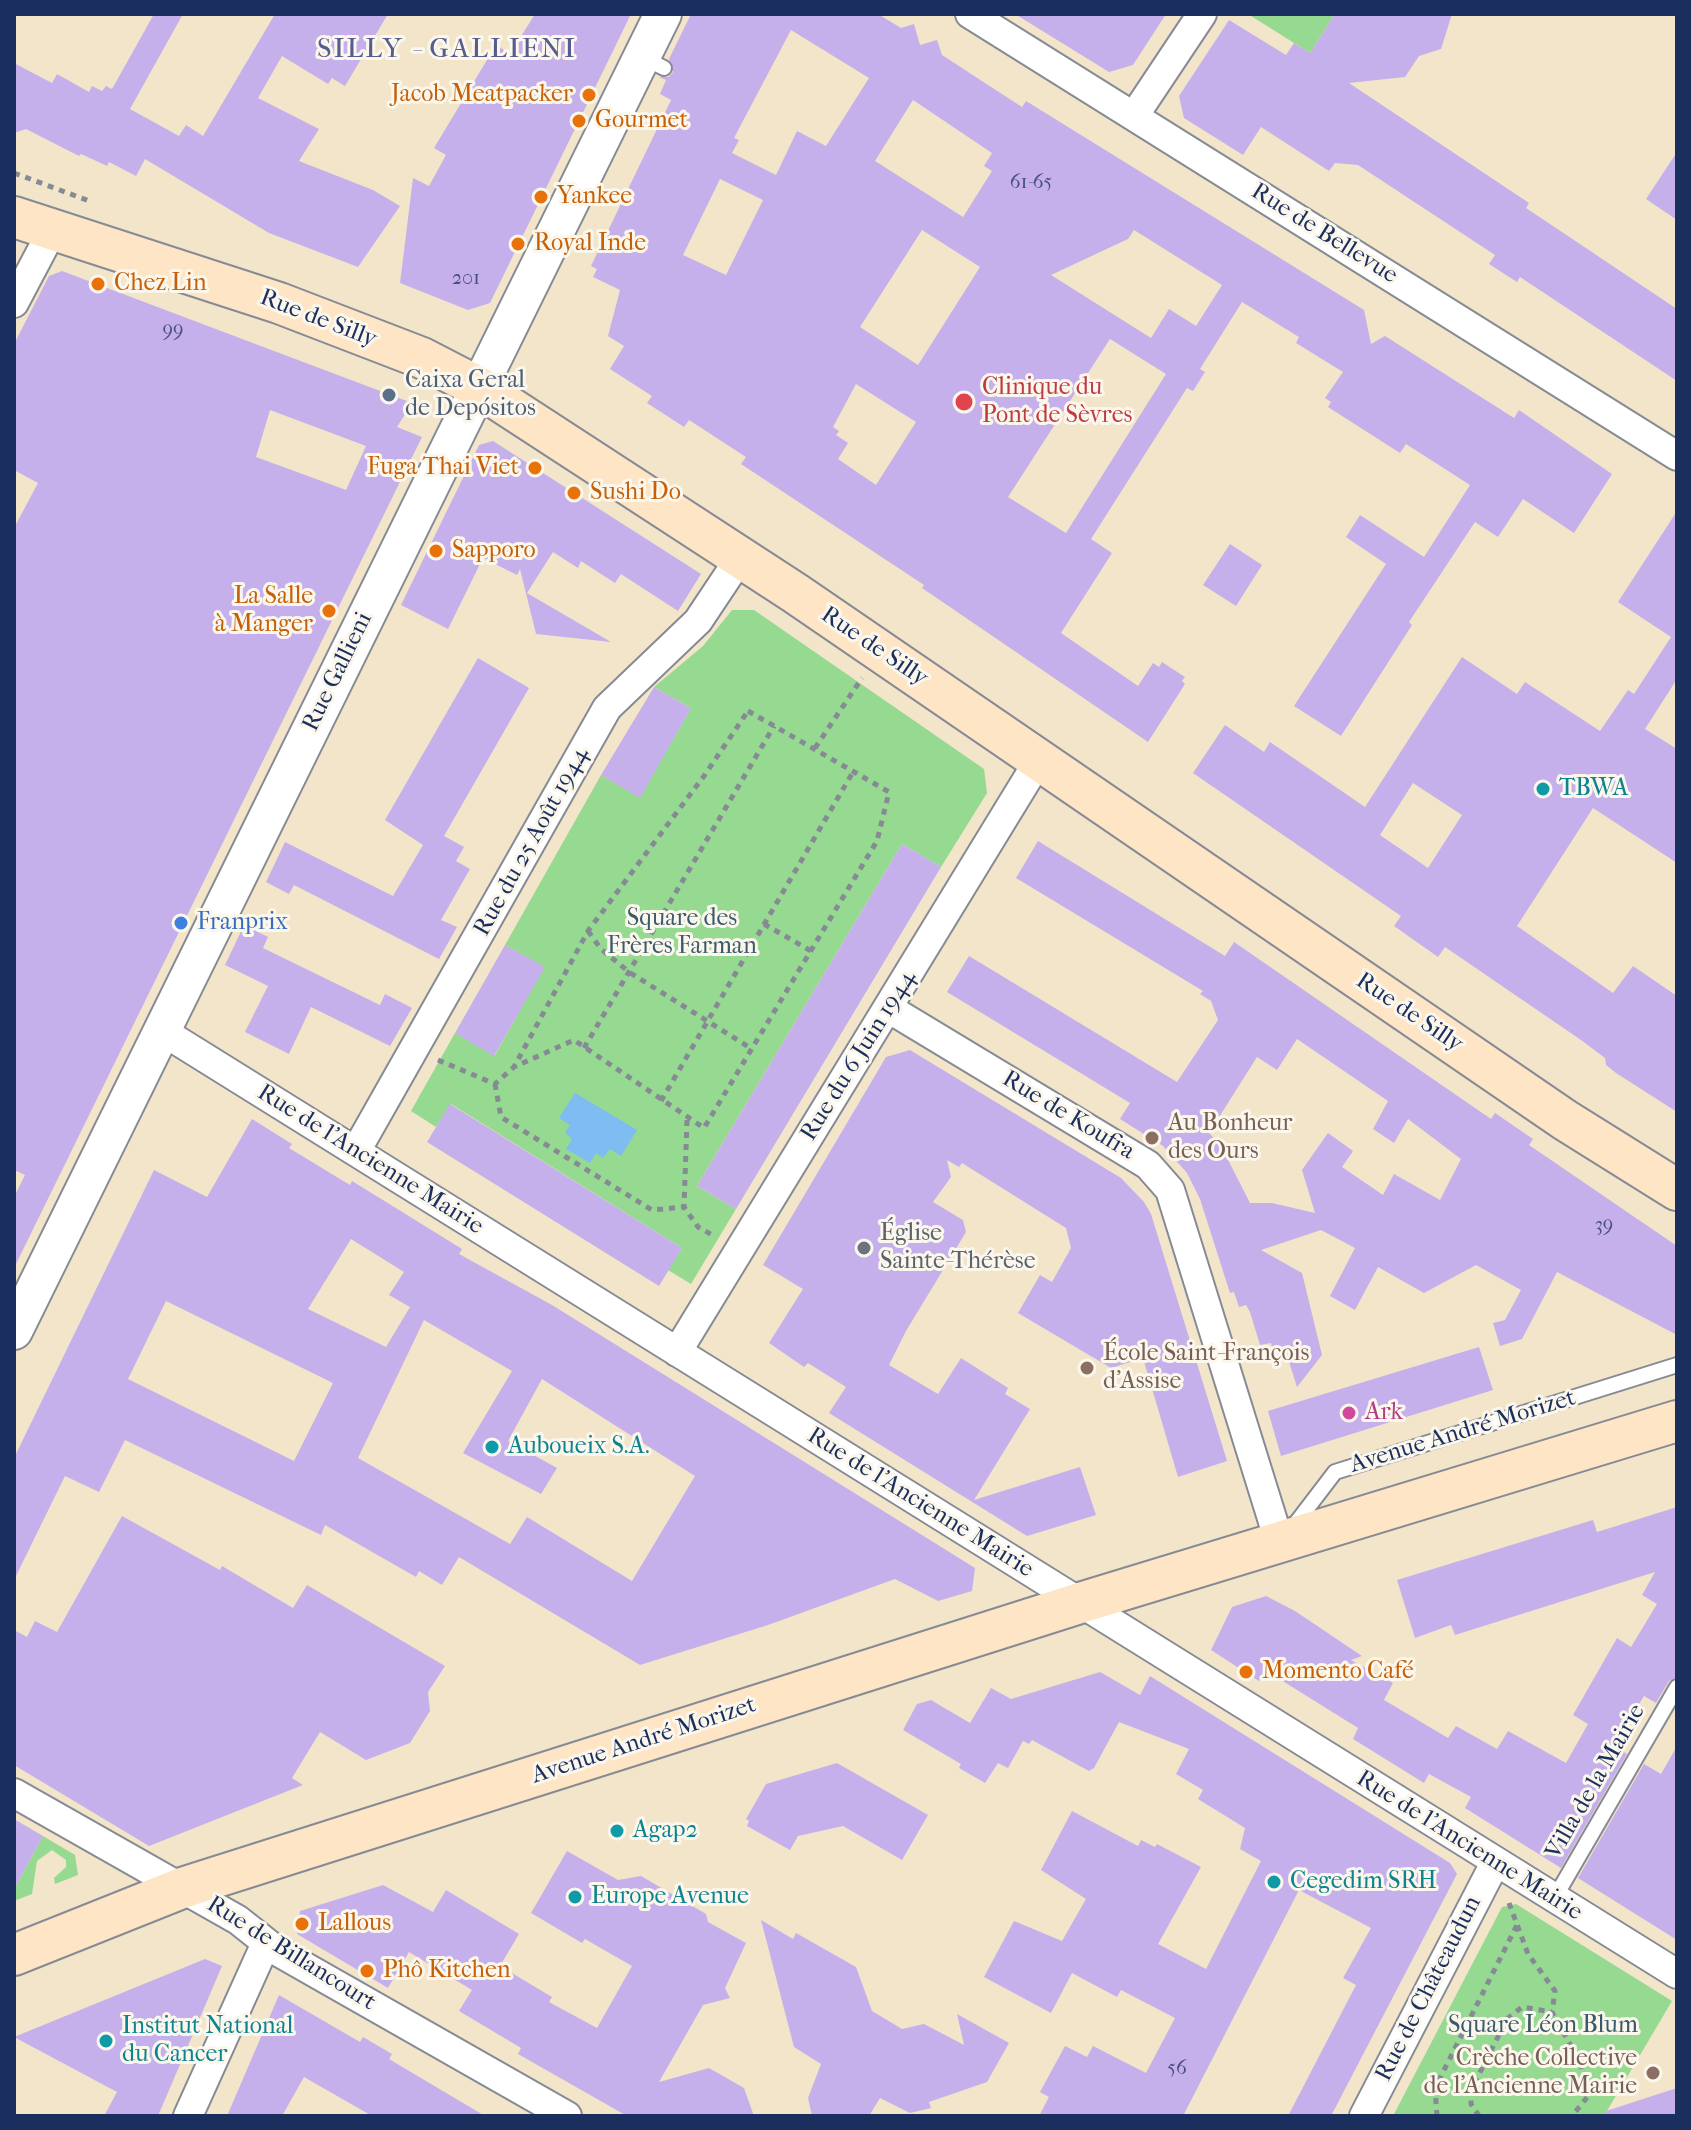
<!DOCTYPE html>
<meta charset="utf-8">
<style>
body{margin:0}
#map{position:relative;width:1691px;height:2130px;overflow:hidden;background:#f2e5c9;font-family:"IM FELL French Canon",serif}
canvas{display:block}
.frame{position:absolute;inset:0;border:16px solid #1b2f5e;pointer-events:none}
</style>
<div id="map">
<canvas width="1691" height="2130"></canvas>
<div class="frame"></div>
</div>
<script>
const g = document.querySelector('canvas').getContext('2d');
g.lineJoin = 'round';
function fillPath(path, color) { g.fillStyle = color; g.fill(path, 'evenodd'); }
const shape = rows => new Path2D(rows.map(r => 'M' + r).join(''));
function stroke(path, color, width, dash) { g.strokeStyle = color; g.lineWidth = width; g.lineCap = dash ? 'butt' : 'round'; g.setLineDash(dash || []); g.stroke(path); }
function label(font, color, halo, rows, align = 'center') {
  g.font = font + ' "IM FELL French Canon",serif'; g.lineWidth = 6; g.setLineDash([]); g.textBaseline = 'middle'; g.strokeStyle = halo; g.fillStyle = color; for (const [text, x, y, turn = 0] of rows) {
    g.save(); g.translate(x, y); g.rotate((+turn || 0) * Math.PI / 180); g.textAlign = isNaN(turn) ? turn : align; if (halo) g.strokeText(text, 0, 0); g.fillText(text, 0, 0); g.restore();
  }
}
const green = shape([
 [1248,14,1335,14,1310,53],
 [732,610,754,610,984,769,987,793,941,867,902,844,697,1186,736,1209,691,1284,668,1270,682,1248,451,1104,436,1127,411,1111,455,1033,495,1055,544,967,505,945,601,775,640,797,691,708,654,687,703,646],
 [43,1836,75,1855,78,1875,55,1884,54,1878,66,1867,66,1860,52,1850,37,1861,32,1894,14,1901,14,1889],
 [1516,1904,1672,2001,1604,2116,1393,2116,1502,1907]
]);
const water = shape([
 [575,1093,637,1130,621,1156,610,1149,603,1158,596,1153,590,1163,566,1149,572,1139,565,1133,570,1125,559,1118]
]);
const building = shape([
 [154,14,183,14,130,109,179,136,186,125,203,136,275,14,388,14,345,86,332,78,328,84,282,56,258,98,319,129,299,161,373,190,400,206,358,267,269,233,145,159,136,176,109,162,107,166,81,154,79,156,26,129,14,133,14,63,52,83,57,74,89,92,92,86,102,91,106,86,112,89],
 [535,14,631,14,490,303,468,310,400,283,413,178,429,186,446,155,434,148,496,45,510,54],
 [691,14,878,14,901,28,914,24,920,45,937,40,942,55,1022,107,1026,101,1364,310,1371,344,1385,336,1514,418,1519,410,1612,474,1574,533,1523,499,1498,537,1475,522,1409,622,1412,625,1341,736,1294,706,1386,564,1346,537,1360,515,1424,557,1470,485,1406,444,1400,453,1328,407,1331,402,1325,398,1343,372,1296,343,1299,337,1242,302,1200,369,1205,372,1193,391,1187,388,1091,539,1112,553,1061,633,1138,686,1153,663,1159,667,1162,662,1185,677,1182,681,1185,684,1148,742,922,588,924,585,741,464,746,457,689,420,684,427,647,403,652,396,610,369,624,346,608,336,620,290,593,277,597,269,591,266,671,100,660,94,666,80,659,77,669,77,673,72,669,59],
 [791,30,869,78,826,146,797,131,776,175,732,153,739,140,734,138],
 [913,100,992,153,984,166,992,171,963,217,875,161],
 [720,179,763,200,726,275,683,255],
 [922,230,980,267,918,365,860,327],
 [1134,230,1222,285,1196,326,1169,309,1151,338,1051,275,1128,239],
 [1110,339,1166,374,1066,533,1008,497],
 [856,384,916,422,876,485,838,459,848,443,836,435,839,431,833,427],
 [1015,14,1166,14,1133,65,1109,72],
 [1335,14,1452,14,1441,49,1419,56,1405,77,1349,83,1529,203,1526,208,1677,309,1677,381,1520,277,1517,282,1489,264,1495,255,1358,165,1335,163,1329,171,1261,127,1243,155,1184,118,1179,96,1229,20,1286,55,1294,43,1310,53],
 [1677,152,1677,220,1646,199],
 [62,271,412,403,397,427,422,437,14,1268,14,1197,25,1175,14,1170,14,528,38,483,14,470,14,344,49,276],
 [270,410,366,446,346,490,256,457],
 [493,441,701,574,678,611,621,574,615,583,581,561,578,568,553,552,527,593,611,642,536,634,520,569,517,575,483,558,448,629,401,605,479,445],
 [1677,511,1677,679,1645,729,1677,749,1677,863,1593,808,1517,926,1613,993,1633,966,1677,996,1677,1112,1616,1073,1606,1065,1605,1058,1581,1040,1445,947,1438,957,1394,926,1401,916,1193,773,1225,725,1264,752,1270,742,1365,807,1462,657,1517,694,1525,682,1600,731,1628,690,1634,694,1671,637,1618,602],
 [1413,783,1462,815,1428,868,1380,835],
 [1230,544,1262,565,1236,606,1203,585],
 [478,658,529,688,444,836,464,847,456,861,470,869,441,920,457,927,439,959,294,885,289,894,266,882,285,842,393,896,423,845,385,820],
 [654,687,691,708,640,798,601,775],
 [1038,841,1225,956,1234,942,1491,1119,1495,1113,1533,1139,1529,1145,1677,1246,1677,1335,1557,1272,1522,1339,1500,1346,1493,1323,1505,1320,1521,1290,1476,1265,1424,1293,1378,1267,1355,1310,1330,1296,1355,1248,1321,1230,1261,1250,1302,1273,1322,1355,1297,1387,1285,1349,1274,1353,1271,1343,1260,1345,1250,1312,1246,1305,1239,1307,1234,1292,1230,1293,1200,1199,1187,1173,1163,1146,1120,1119,1130,1103,947,992,969,956,1177,1082,1218,1020,1211,1001,1200,994,1203,991,1016,878],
 [1297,1039,1388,1101,1373,1129,1394,1143,1408,1119,1461,1159,1440,1200,1394,1174,1383,1195,1342,1167,1353,1151,1328,1133,1302,1170,1315,1213,1272,1203,1250,1203,1220,1144,1209,1133,1257,1057,1277,1070],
 [902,844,941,867,736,1209,697,1186],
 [244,925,268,937,263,948,380,1005,385,994,412,1008,390,1046,311,1007,289,1054,245,1032,268,986,225,965],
 [505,945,545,967,494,1056,455,1033],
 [910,1050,1121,1178,1144,1202,1151,1214,1227,1461,1178,1477,1143,1358,1111,1368,1018,1313,1040,1275,1052,1282,1071,1248,1066,1228,962,1163,959,1167,947,1160,951,1177,933,1202,963,1220,966,1232,906,1331,889,1365,938,1394,961,1358,1008,1388,1005,1394,1030,1409,974,1500,1080,1467,1096,1515,1027,1536,829,1413,846,1387,808,1363,804,1367,769,1343,803,1289,763,1265,886,1057],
 [450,1104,682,1248,659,1286,427,1142],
 [252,1119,292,1144,289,1148,350,1185,352,1181,378,1197,462,1249,459,1254,552,1305,975,1568,972,1591,938,1601,895,1579,768,1625,640,1665,459,1557,442,1585,419,1571,416,1577,325,1525,321,1535,125,1440,99,1492,65,1476,14,1580,14,1458,154,1170,207,1197],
 [351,1239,404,1272,389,1295,410,1307,386,1347,308,1309],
 [166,1301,333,1383,294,1461,128,1379],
 [424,1320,512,1371,463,1453,541,1494,557,1468,508,1441,542,1379,695,1476,632,1581,527,1517,510,1544,358,1458],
 [1479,1347,1493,1390,1281,1456,1268,1411],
 [1677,1507,1677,1677,1669,1681,1656,1703,1644,1696,1614,1746,1627,1754,1561,1868,1465,1808,1471,1797,1429,1774,1424,1783,1353,1739,1358,1728,1265,1670,1259,1681,1211,1650,1232,1607,1266,1596,1295,1611,1362,1656,1351,1660,1393,1683,1384,1700,1448,1738,1456,1726,1497,1749,1508,1731,1566,1763,1588,1724,1573,1715,1617,1638,1631,1647,1657,1604,1642,1595,1655,1572,1455,1635,1451,1625,1415,1638,1397,1580,1593,1520,1597,1532],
 [122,1516,220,1570,222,1566,293,1608,307,1585,445,1666,428,1692,430,1711,410,1743,366,1760,320,1732,292,1778,303,1785,149,1846,14,1765,14,1630,27,1637,35,1621,57,1632],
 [1100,1672,1140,1695,1150,1676,1450,1863,1457,1874,1331,2116,1288,2116,1356,1985,1343,1978,1371,1928,1299,1890,1183,2116,1039,2116,1049,2097,1040,2092,1065,2046,1087,2057,1093,2046,1146,2073,1175,2018,1121,1990,1117,1997,1072,1973,1051,2013,984,1977,1014,1921,1062,1941,1086,1899,1041,1870,1072,1811,1138,1846,1141,1840,1155,1847,1157,1844,1201,1867,1158,1944,1206,1969,1261,1861,1240,1849,1245,1828,1198,1799,1203,1790,1176,1774,1189,1749,1119,1722,1094,1768,1089,1771,1032,1740,1029,1744,1023,1741,1008,1768,998,1763,985,1783,959,1768,961,1764,903,1730,917,1704,931,1700,970,1723,991,1688,1011,1699],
 [1677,1746,1677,1940,1578,1878,1644,1764,1661,1774],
 [837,1763,928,1815,902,1860,843,1826,798,1836,790,1850,747,1826,749,1821,746,1819,766,1784],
 [14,1819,43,1836,14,1889],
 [567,1851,618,1880,641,1876,706,1914,708,1922,746,1943,725,1988,730,1998,703,2005,659,2082,709,2068,744,2088,754,2116,627,2116,518,2054,521,2048,459,2011,472,1990,409,1952,388,1988,297,1934,300,1911,383,1885,433,1912,446,1890,519,1934,500,1966,552,1997,549,2002,597,2028,632,1966,585,1939,582,1943,531,1913],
 [761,1920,793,1939,796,1933,856,1967,872,2011,902,2029,924,2024,964,2045,957,2014,1009,2043,987,2082,929,2102,931,2108,910,2113,880,2098,869,2116,812,2116,808,2098,821,2064,794,2047],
 [205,1959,222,1966,158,2116,104,2116,117,2092,14,2037],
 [279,1995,360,2042,363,2037,392,2054,389,2059,485,2116,372,2116,304,2077,282,2116,227,2116],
 [1677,2088,1677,2116,1606,2116,1606,2111]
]);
const path = shape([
 [14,173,92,202],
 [748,711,889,792,877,841,704,1128,574,1040,514,1067,588,931,704,776,748,711],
 [815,748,862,678],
 [764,924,811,951],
 [588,931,601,949,629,972,752,1049],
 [584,1048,774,726],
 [438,1060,495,1084,514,1067],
 [495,1084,501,1117,652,1210,684,1207],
 [661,1101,853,772],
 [687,1120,684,1207,698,1227,714,1236],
 [1509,1903,1528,1954,1555,1991,1552,2012,1580,2062,1589,2095,1572,2116],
 [1437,2116,1435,2088,1517,1925],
 [1479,2116,1471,2104,1471,2090,1507,2019,1522,2007,1552,2012]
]);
const service = shape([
 [642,57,664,68],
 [1293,1527,1335,1472,1677,1365],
 [1554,1899,1677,1687]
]);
const minor = shape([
 [970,14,1677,456],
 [1134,116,1202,14],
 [14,303,52,231],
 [888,1008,1148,1165,1170,1190,1280,1544],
 [162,1031,1677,1974],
 [356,1151,607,708,698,621,740,558],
 [677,1352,1039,760],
 [14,1793,238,1920,277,1951,567,2116],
 [188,2116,266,1943],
 [1364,2116,1495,1863]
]);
const tertiary = shape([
 [14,1331,663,14]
]);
const secondary = shape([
 [14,217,279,303,422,358,480,388,795,593,1565,1120,1677,1190],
 [14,1955,182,1888,1080,1603,1677,1421]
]);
const markers = [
 [589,95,8,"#e8710a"],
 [579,121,8,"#e8710a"],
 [541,197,8,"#e8710a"],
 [518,244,8,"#e8710a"],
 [98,284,8,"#e8710a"],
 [389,395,8,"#5c6f8a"],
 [964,402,10,"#e0444e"],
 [535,468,8,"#e8710a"],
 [574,493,8,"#e8710a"],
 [436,551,8,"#e8710a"],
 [329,611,8,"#e8710a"],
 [1543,789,8,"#0f9aa8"],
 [181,923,8,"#3f7fe0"],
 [1152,1138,8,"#8d6e63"],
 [864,1248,8,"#6b7280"],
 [1087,1368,8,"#8d6e63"],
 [1349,1413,8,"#d1479c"],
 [492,1447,8,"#0f9aa8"],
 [1246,1672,8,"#e8710a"],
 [617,1831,8,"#0f9aa8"],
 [1274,1882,8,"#0f9aa8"],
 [575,1897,8,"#0f9aa8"],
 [302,1924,8,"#e8710a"],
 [367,1971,8,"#e8710a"],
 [106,2041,8,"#0f9aa8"],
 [1653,2073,8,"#8d6e63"]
];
const numberNames = [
 ["61-65",1031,183],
 ["201",466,279],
 ["99",173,331],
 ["39",1604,1226],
 ["56",1177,2069]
];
const foodNames = [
 ["Jacob Meatpacker",573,95,"right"],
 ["Gourmet",595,121],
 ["Yankee",557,197],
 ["Royal Inde",534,244],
 ["Chez Lin",114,284],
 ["Fuga Thai Viet",519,468,"right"],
 ["Sushi Do",590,493],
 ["Sapporo",452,551],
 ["La Salle",313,597,"right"],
 ["à Manger",313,625,"right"],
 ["Momento Café",1262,1672],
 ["Lallous",318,1924],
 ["Phô Kitchen",383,1971]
];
const streetNames = [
 ["Rue de Bellevue",1324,234,32],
 ["Rue de Silly",318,319,21],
 ["Rue de Silly",874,647,34],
 ["Rue Gallieni",338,672,-64],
 ["Rue du 25 Août 1944",532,842,-61],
 ["Rue de Silly",1409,1013,34],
 ["Rue du 6 Juin 1944",859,1056,-58],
 ["Rue de Koufra",1068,1116,31],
 ["Rue de l'Ancienne Mairie",370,1160,32],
 ["Avenue André Morizet",1463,1432,-17],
 ["Rue de l'Ancienne Mairie",920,1503,32],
 ["Avenue André Morizet",644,1741,-18],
 ["Villa de la Mairie",1596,1782,-60],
 ["Rue de l'Ancienne Mairie",1469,1846,32],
 ["Rue de Billancourt",291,1954,32],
 ["Rue de Châteaudun",1429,1989,-63]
];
const serviceNames = [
 ["Caixa Geral",405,381],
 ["de Depósitos",405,409]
];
const healthNames = [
 ["Clinique du",982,388],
 ["Pont de Sèvres",982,416]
];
const cultureNames = [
 ["TBWA",1559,789],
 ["Auboueix S.A.",508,1447],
 ["Agap2",633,1831],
 ["Cegedim SRH",1290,1882],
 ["Europe Avenue",591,1897],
 ["Institut National",122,2027],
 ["du Cancer",122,2055]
];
const parkNames = [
 ["Square des",682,919],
 ["Frères Farman",682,947],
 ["Square Léon Blum",1543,2026]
];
const shopNames = [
 ["Franprix",197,923]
];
const educationNames = [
 ["Au Bonheur",1168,1124],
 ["des Ours",1168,1152],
 ["École Saint-François",1103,1354],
 ["d'Assise",1103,1382],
 ["Crèche Collective",1637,2059,"right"],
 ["de l'Ancienne Mairie",1637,2087,"right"]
];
const worshipNames = [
 ["Église",880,1234],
 ["Sainte-Thérèse",880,1262]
];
const hotelNames = [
 ["Ark",1365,1413]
];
const quarterNames = [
 ["SILLY - GALLIENI",447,50]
];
fillPath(green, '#96d991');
fillPath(water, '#7fbcf2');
fillPath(building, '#c6b0eb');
stroke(service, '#868a94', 18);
stroke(minor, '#868a94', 32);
stroke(tertiary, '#868a94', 40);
stroke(secondary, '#868a94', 44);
stroke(path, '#868a94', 5, [6, 6]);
stroke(service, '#fff', 14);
stroke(minor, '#fff', 28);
stroke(tertiary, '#fff', 36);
stroke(secondary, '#fde5c5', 40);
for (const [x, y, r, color] of markers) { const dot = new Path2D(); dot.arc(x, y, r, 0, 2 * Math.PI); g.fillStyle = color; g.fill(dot); stroke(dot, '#fbf7ec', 3); }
label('20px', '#464f81', null, numberNames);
label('24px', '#c56008', '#fbf7ec', foodNames, 'left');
label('24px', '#1b2f5e', '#fbf7ec', streetNames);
label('24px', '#4e5e75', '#fbf7ec', serviceNames, 'left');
label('24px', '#be3a42', '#fbf7ec', healthNames, 'left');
label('24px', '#0d838f', '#fbf7ec', cultureNames, 'left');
label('24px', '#3a5a6b', '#fbf7ec', parkNames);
label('24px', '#366cbe', '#fbf7ec', shopNames, 'left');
label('24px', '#785e54', '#fbf7ec', educationNames, 'left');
label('24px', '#5b616d', '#fbf7ec', worshipNames, 'left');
label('24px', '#b23c85', '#fbf7ec', hotelNames, 'left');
g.letterSpacing = '2px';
label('28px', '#575c8f', '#fbf7ec', quarterNames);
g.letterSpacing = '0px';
</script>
